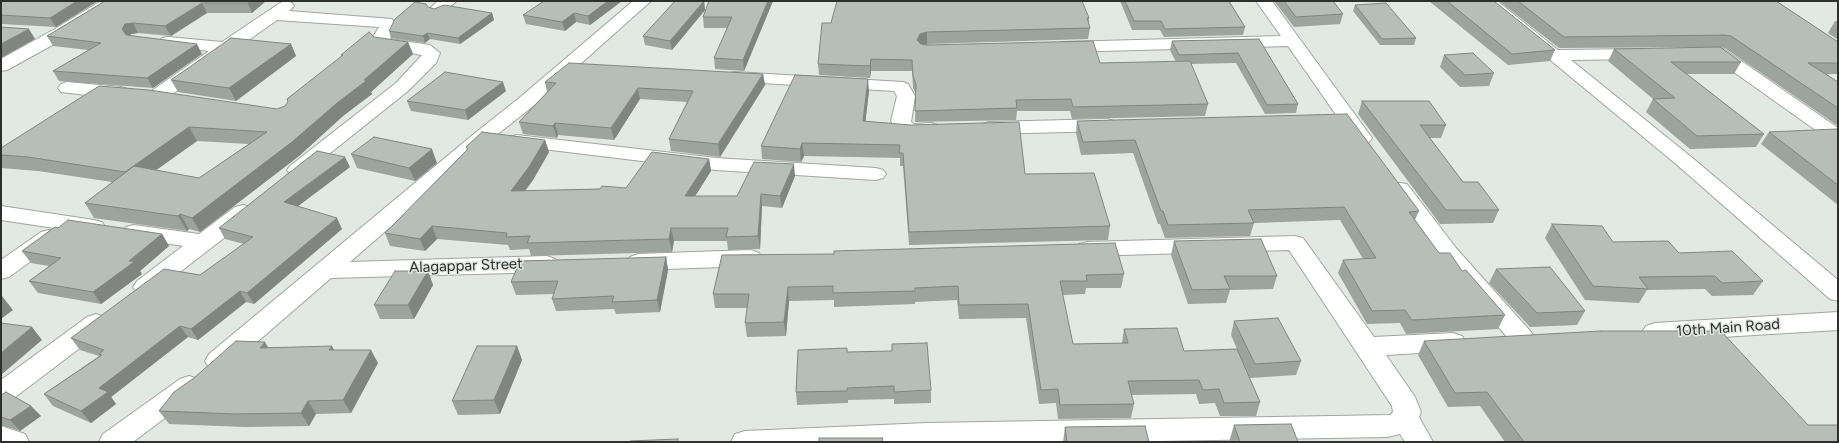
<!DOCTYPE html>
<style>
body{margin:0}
#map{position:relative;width:1839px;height:443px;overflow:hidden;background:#e2e9e2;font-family:Figtree,sans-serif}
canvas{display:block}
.frame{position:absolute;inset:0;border:2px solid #2c2f2c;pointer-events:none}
</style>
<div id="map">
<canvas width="1839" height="443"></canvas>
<div class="frame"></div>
</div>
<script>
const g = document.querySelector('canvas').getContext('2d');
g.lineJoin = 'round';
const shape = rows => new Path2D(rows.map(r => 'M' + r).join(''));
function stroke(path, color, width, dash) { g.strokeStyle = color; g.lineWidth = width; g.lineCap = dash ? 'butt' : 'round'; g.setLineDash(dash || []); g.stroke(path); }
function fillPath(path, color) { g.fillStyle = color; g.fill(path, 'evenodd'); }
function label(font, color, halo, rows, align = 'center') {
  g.font = font + ' Figtree,sans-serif'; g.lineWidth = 3; g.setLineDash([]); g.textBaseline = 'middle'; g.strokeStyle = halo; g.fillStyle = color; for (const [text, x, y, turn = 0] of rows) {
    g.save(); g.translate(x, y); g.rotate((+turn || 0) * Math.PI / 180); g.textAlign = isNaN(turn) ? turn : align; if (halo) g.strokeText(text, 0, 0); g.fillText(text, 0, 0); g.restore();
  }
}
const minor = shape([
 [101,1,120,1,118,4,65,38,7,70,1,71,1,59,53,30,101,1],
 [286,1,292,3,294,6,289,11,392,19,396,25,390,39,430,45,440,53,436,63,408,91,304,174,297,176,290,174,287,170,290,166,396,83,422,55,379,48,371,40,379,27,277,20,164,100,157,102,150,100,148,96,150,92,209,51,162,46,159,42,162,38,168,37,222,42,280,3,286,1],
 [438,1,457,1,443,12,437,14,431,12,429,9,438,1],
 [633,1,651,1,532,107,489,141,350,262,547,256,555,259,559,264,555,269,547,272,331,278,227,368,218,371,209,368,205,361,209,354,475,133,518,99,633,1],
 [1256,1,1272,1,1372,138,1369,142,1362,144,1355,142,1288,46,1064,52,1058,51,1055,47,1058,43,1064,42,1281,36,1256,1],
 [1479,1,1497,1,1558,50,1641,49,1647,50,1650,54,1647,58,1641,59,1571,60,1690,156,1838,280,1838,301,1830,299,1676,164,1479,1],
 [1712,48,1724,49,1838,128,1838,143,1831,141,1714,58,1706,57,1703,53,1706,49,1712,48],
 [735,72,903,82,908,84,915,96,911,122,914,124,931,123,938,125,941,129,938,133,931,135,910,136,903,134,896,129,891,121,897,96,894,91,729,81,726,77,729,73,735,72],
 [67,82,121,87,128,89,130,93,128,97,121,99,61,92,58,88,61,84,67,82],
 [1107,119,1114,121,1117,125,1114,129,1107,131,989,134,982,132,979,128,982,124,989,122,1107,119],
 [517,135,716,158,876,168,883,170,886,174,883,178,876,180,716,170,510,145,507,141,510,137,517,135],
 [1400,183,1407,184,1456,248,1531,332,1535,338,1531,344,1522,347,1513,344,1440,258,1389,189,1393,184,1400,183],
 [243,205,251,207,254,212,251,217,153,293,145,295,137,293,133,287,137,281,183,246,126,237,123,232,126,227,134,225,199,234,235,207,243,205],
 [1,206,94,220,102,222,105,227,102,232,94,234,1,220,1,206],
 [49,230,57,232,60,237,57,242,9,277,1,279,1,260,41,232,49,230],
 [1295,236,1303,238,1374,337,1453,333,1462,336,1466,342,1462,348,1453,351,1386,355,1415,397,1421,412,1419,417,1433,442,1405,442,1400,434,1387,437,1099,442,731,442,735,434,745,431,927,423,1390,415,1393,412,1392,406,1289,250,1087,256,1079,254,1076,249,1079,244,1087,242,1295,236],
 [751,250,759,253,762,258,759,263,751,266,638,270,630,267,626,262,630,257,638,254,751,250],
 [1838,312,1838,330,1655,341,1646,338,1642,332,1646,326,1655,323,1838,312],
 [96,314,105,317,108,323,105,329,10,401,1,404,1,380,87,317,96,314],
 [189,376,198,379,202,386,198,393,133,442,99,442,103,434,180,379,189,376],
 [1,426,25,434,29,442,1,442,1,426]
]);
const wall = shape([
 [1,1,98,1,56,27,1,24],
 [105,1,266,1,252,13,207,13,171,36,138,33,131,34,130,35,202,54,153,88,59,81,53,71,88,50,53,46,47,36],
 [622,1,590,25,576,22,565,31,526,24,523,15],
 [704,1,705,10,672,50,645,45,643,36],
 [773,1,744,71,715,69,714,58,728,28,704,28,703,17],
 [1120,1,1229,1,1245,27,1243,35,1164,37,1160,30,1132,30],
 [1274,1,1333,1,1343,14,1340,24,1294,27],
 [1429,1,1494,1,1555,50,1550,61,1508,65],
 [1499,1,1776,1,1838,42,1838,74,1826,74,1838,82,1838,126,1725,48,1718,47,1559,48],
 [1355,5,1416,38,1414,45,1380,45,1353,11],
 [428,7,434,9,492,13,494,20,460,44,430,39,425,43,391,38,389,31],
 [1089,18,1089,24,1090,28,1088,39,927,44,923,44,1100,63,1176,62,1170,50,1172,41,1259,39,1298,104,1296,113,1265,114,1236,63,1191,64,1208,104,1205,116,1072,119,1070,111,1017,111,1016,120,915,122,916,94,913,88,912,71,871,71,870,78,819,75,818,64,822,23],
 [1835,21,1838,21,1838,40,1828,33],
 [374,37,408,42,413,54,371,92,372,94,343,116,299,156,200,232,189,229,187,231,94,218,85,203,112,182,38,171,1,168,1,148,277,109,285,106,288,102,287,99,342,57,341,55],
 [197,141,249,144,199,178,156,170],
 [291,44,296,56,236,101,178,92,171,80],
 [1614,49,1741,62,1734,74,1687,74,1764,134,1756,147,1690,149,1646,112,1653,99,1608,61],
 [1444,55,1494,73,1489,86,1460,87,1440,67],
 [763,74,765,85,720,157,671,151,669,139,687,102,640,99,614,140,558,135,557,138,523,134,519,122,547,92,545,82],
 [506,91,468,120,411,111,407,101],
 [869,91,865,122,1025,174,1110,226,1108,240,909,245,903,166,900,166,900,158,804,156,801,162,762,159,761,146],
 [1362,101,1446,125,1441,138,1430,138,1463,182,1499,210,1493,223,1440,224,1358,114],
 [1077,121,1419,211,1415,220,1439,253,1462,271,1505,315,1498,329,1406,334,1400,323,1367,324,1338,273,1343,260,1363,259,1340,220,1254,223,1250,236,1165,238,1160,224,1158,224,1133,153,1081,155,1076,133],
 [1838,129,1838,205,1761,144,1769,132],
 [545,140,549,152,533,180,525,191,626,188,709,159,711,171,695,196,737,196,795,176,782,208,762,206,760,249,728,250,727,241,674,241,672,252,531,256,529,249,510,250,508,245,437,239,425,251,390,246,385,233,467,150,466,147],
 [351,154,437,163,415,181,357,168],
 [350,167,298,206,342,229,254,304,246,302,198,340,188,337,111,397,116,404,91,423,53,406,44,394,99,356,80,350,71,338,200,275,244,244,225,239,219,228],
 [1552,224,1613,242,1679,253,1763,281,1753,295,1712,296,1705,289,1647,290,1639,303,1585,300,1545,238],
 [58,228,162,234,169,246,140,271,142,274,101,304,38,293,29,281,49,266,31,263,22,251],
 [1174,241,1277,276,1273,289,1230,290,1226,303,1188,304,1171,255],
 [722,255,1124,274,1121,288,1086,288,1085,294,1062,295,1073,344,1122,343,1124,329,1184,351,1237,349,1231,335,1234,321,1301,361,1296,375,1250,378,1243,362,1260,402,1256,416,1220,416,1215,403,1199,404,1196,394,1131,395,1134,404,1131,418,1058,419,1056,403,1039,404,1026,318,959,319,957,300,915,302,915,304,834,307,834,300,789,301,786,336,747,337,745,323,748,308,715,308,713,294],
 [666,257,668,270,660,312,616,314,614,309,556,311,552,299,554,294,516,295,511,282],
 [1496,269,1585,311,1577,325,1530,327,1489,283],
 [428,271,433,285,414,319,380,319,374,305],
 [1424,341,1808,425,1838,442,1505,442,1480,406,1448,407,1418,355],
 [517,346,522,360,500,414,458,415,452,401],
 [268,347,334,350,378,363,351,413,316,414,309,426,245,427,169,424,159,411],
 [848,352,931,390,931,403,894,404,894,399,848,400,848,403,797,405,796,392],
 [1,395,31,406,41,416,20,431,1,425],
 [1234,425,1298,442,1229,442],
 [1065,427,1149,442,1063,442]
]);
const shadedWall = shape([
 [77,1,98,1,56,27,50,18],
 [251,1,266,1,252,13,248,3],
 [608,1,622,1,590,25,588,16],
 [704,1,705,10,672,50,670,41],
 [768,1,773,1,744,71,743,60],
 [202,3,207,13,171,36,165,26],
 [492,13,494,20,460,44,458,38],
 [574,13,576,22,565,31,562,22],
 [133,23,138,33,131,34,128,39,122,29,125,24],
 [29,29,35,39,1,58,1,44],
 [927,32,927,44,920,45,917,40,920,34],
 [427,33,430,39,425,43,423,36],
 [408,42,413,54,371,92,372,94,343,116,299,156,200,232,192,218,337,103,364,80],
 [197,44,202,54,153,88,147,78],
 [291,44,296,56,236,101,229,88],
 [871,59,871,71,870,78,870,66],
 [763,74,765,85,720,157,718,144],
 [868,79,869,91,864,134,863,121],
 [503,82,506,91,468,120,465,110],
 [638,88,640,99,614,140,611,128],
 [555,123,558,135,557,138,553,126],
 [189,127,197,141,134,186,125,172],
 [545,140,549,152,533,180,515,204,511,191],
 [802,143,804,156,801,162,800,149],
 [432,149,437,163,415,181,409,168],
 [345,157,350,167,289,213,284,202],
 [709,159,711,171,687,209,685,196],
 [794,164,795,176,782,208,780,196],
 [761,194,762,206,760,249,758,236],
 [180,214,189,229,187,231,178,216],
 [337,218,342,229,254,304,247,293],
 [432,226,437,239,425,251,420,239],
 [671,228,674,241,672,252,669,239],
 [162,234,169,246,140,271,142,274,101,304,93,292],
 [666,257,668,270,660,312,657,300],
 [428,271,433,285,414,319,408,305],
 [788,287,789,301,786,336,784,322],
 [240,291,246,302,198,340,191,329],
 [2,296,13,310,1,319,1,298],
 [180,326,188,337,111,397,116,404,91,423,81,411,99,388],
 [32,327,42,340,1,375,1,353],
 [265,342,272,355,260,348],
 [332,346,339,360,329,350],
 [517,346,522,360,500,414,494,400],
 [371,350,378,363,351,413,343,400],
 [308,401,316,414,309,426,301,413],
 [31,406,41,416,20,431,10,420]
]);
const building = shape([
 [1,1,77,1,50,18,1,15,1,1],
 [105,1,251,1,248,3,202,3,165,26,133,23,125,24,122,29,126,35,197,44,147,78,53,71,101,43,47,36,105,1],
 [544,1,608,1,588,16,574,13,562,22,523,15,544,1],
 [675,1,704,1,670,41,643,36,675,1],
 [709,1,768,1,743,60,714,58,732,17,703,17,709,1],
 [837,1,1082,1,1089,18,1087,18,1090,28,927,32,920,34,917,40,921,44,927,45,1093,41,1100,63,1190,61,1208,104,1073,107,1071,99,1016,100,1017,108,915,111,916,84,913,76,912,60,871,59,870,66,818,64,822,23,831,23,837,1],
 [1125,1,1229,1,1245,27,1165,29,1161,21,1134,21,1125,1],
 [1284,1,1333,1,1343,14,1296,17,1284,1],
 [1447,1,1494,1,1555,50,1512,54,1447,1],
 [1518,1,1776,1,1838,42,1838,63,1808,63,1838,82,1838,108,1731,36,1725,35,1564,37,1518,1],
 [415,2,426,4,428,7,434,9,444,5,492,13,458,38,427,33,423,36,389,31,395,19,415,2],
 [1386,3,1416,38,1382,39,1355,5,1386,3],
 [1,27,29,29,1,44,1,27],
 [369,32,374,37,408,42,364,80,366,81,337,103,292,142,192,218,180,214,178,216,85,203,134,166,199,178,267,132,189,127,125,172,28,157,1,155,1,148,99,86,149,90,277,109,285,106,288,102,287,99,343,55,341,55,369,32],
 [231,38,291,44,229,88,171,80,231,38],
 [1259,39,1298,104,1267,105,1238,53,1179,55,1172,41,1259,39],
 [1720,47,1741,62,1671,62,1764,134,1697,136,1653,99,1675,98,1614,49,1720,47],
 [1473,53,1494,73,1465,75,1444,55,1473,53],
 [569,63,763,74,718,144,669,139,693,91,638,88,611,128,555,123,553,126,519,122,556,83,545,82,569,63],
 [445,72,503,82,465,110,407,101,445,72],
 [795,75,868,79,863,121,910,125,1019,122,1025,174,1094,173,1110,226,909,232,903,153,899,153,900,145,802,143,800,149,761,146,795,75],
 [1362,101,1429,101,1446,125,1420,125,1463,182,1478,182,1499,210,1446,210,1362,101],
 [1347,114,1419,211,1409,212,1439,253,1450,253,1462,271,1466,270,1505,315,1412,320,1405,310,1372,311,1343,260,1376,258,1344,207,1248,210,1254,223,1168,225,1163,211,1161,211,1135,140,1083,142,1077,121,1347,114],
 [1837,129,1838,129,1838,185,1769,132,1837,129],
 [482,132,545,140,529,167,511,191,600,189,602,186,626,188,652,152,709,159,685,196,737,196,754,162,794,164,780,196,761,194,758,236,726,237,728,228,671,228,669,239,527,243,530,236,506,237,507,233,432,226,420,239,385,233,468,149,466,147,482,132],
 [374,137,432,149,409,168,351,154,374,137],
 [317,151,345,157,284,202,337,218,247,293,240,291,191,329,180,326,99,388,108,392,81,411,44,394,102,355,99,354,104,350,71,338,164,269,200,275,253,237,219,228,317,151],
 [68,220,162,234,129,261,134,262,93,292,29,281,61,258,22,251,55,227,58,228,68,220],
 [1552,224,1602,226,1613,242,1668,241,1679,253,1732,251,1763,281,1722,283,1715,276,1639,277,1648,289,1593,286,1552,224],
 [1261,239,1277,276,1224,276,1230,289,1192,290,1174,241,1261,239],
 [1115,243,1124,274,1086,275,1087,281,1060,281,1073,344,1128,343,1124,329,1177,328,1184,351,1237,349,1260,402,1224,403,1219,389,1203,390,1199,380,1128,381,1134,404,1060,405,1058,389,1041,390,1028,304,959,305,958,286,915,288,915,291,833,293,833,286,788,287,784,322,745,323,749,294,713,294,722,255,834,254,834,251,1115,243],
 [666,257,657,300,612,302,614,296,552,299,558,281,511,282,520,261,666,257],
 [1550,267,1585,311,1537,313,1496,269,1550,267],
 [395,271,428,271,408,305,374,305,395,271],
 [1278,318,1301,361,1255,364,1234,321,1278,318],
 [1,323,32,327,1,353,1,323],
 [1601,331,1721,331,1808,425,1838,425,1838,442,1524,442,1487,392,1455,393,1424,341,1601,331],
 [236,341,265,342,260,348,332,346,329,350,371,350,343,400,308,401,301,413,236,414,159,411,174,392,194,378,236,341],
 [927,343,931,390,894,392,894,386,847,388,847,391,796,392,798,350,847,348,847,352,892,351,892,344,927,343],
 [477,346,517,346,494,400,452,401,477,346],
 [6,392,31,406,10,420,1,417,1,395,6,392],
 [1291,424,1298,442,1240,442,1234,425,1291,424],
 [1145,426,1149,442,1067,442,1065,427,1145,426],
 [819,438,883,438,882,442,819,442,819,438],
 [678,439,678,442,630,442,630,441,678,439]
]);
const streetNames = [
 ["Alagappar Street",466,266,-2],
 ["10th Main Road",1728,328,-4]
];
stroke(minor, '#9fa59f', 2);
fillPath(minor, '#fff');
fillPath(wall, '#9da39e');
fillPath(shadedWall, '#808581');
fillPath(building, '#b7beb8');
stroke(building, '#808581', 1);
label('15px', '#2c2f2c', '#e2e9e2', streetNames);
</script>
